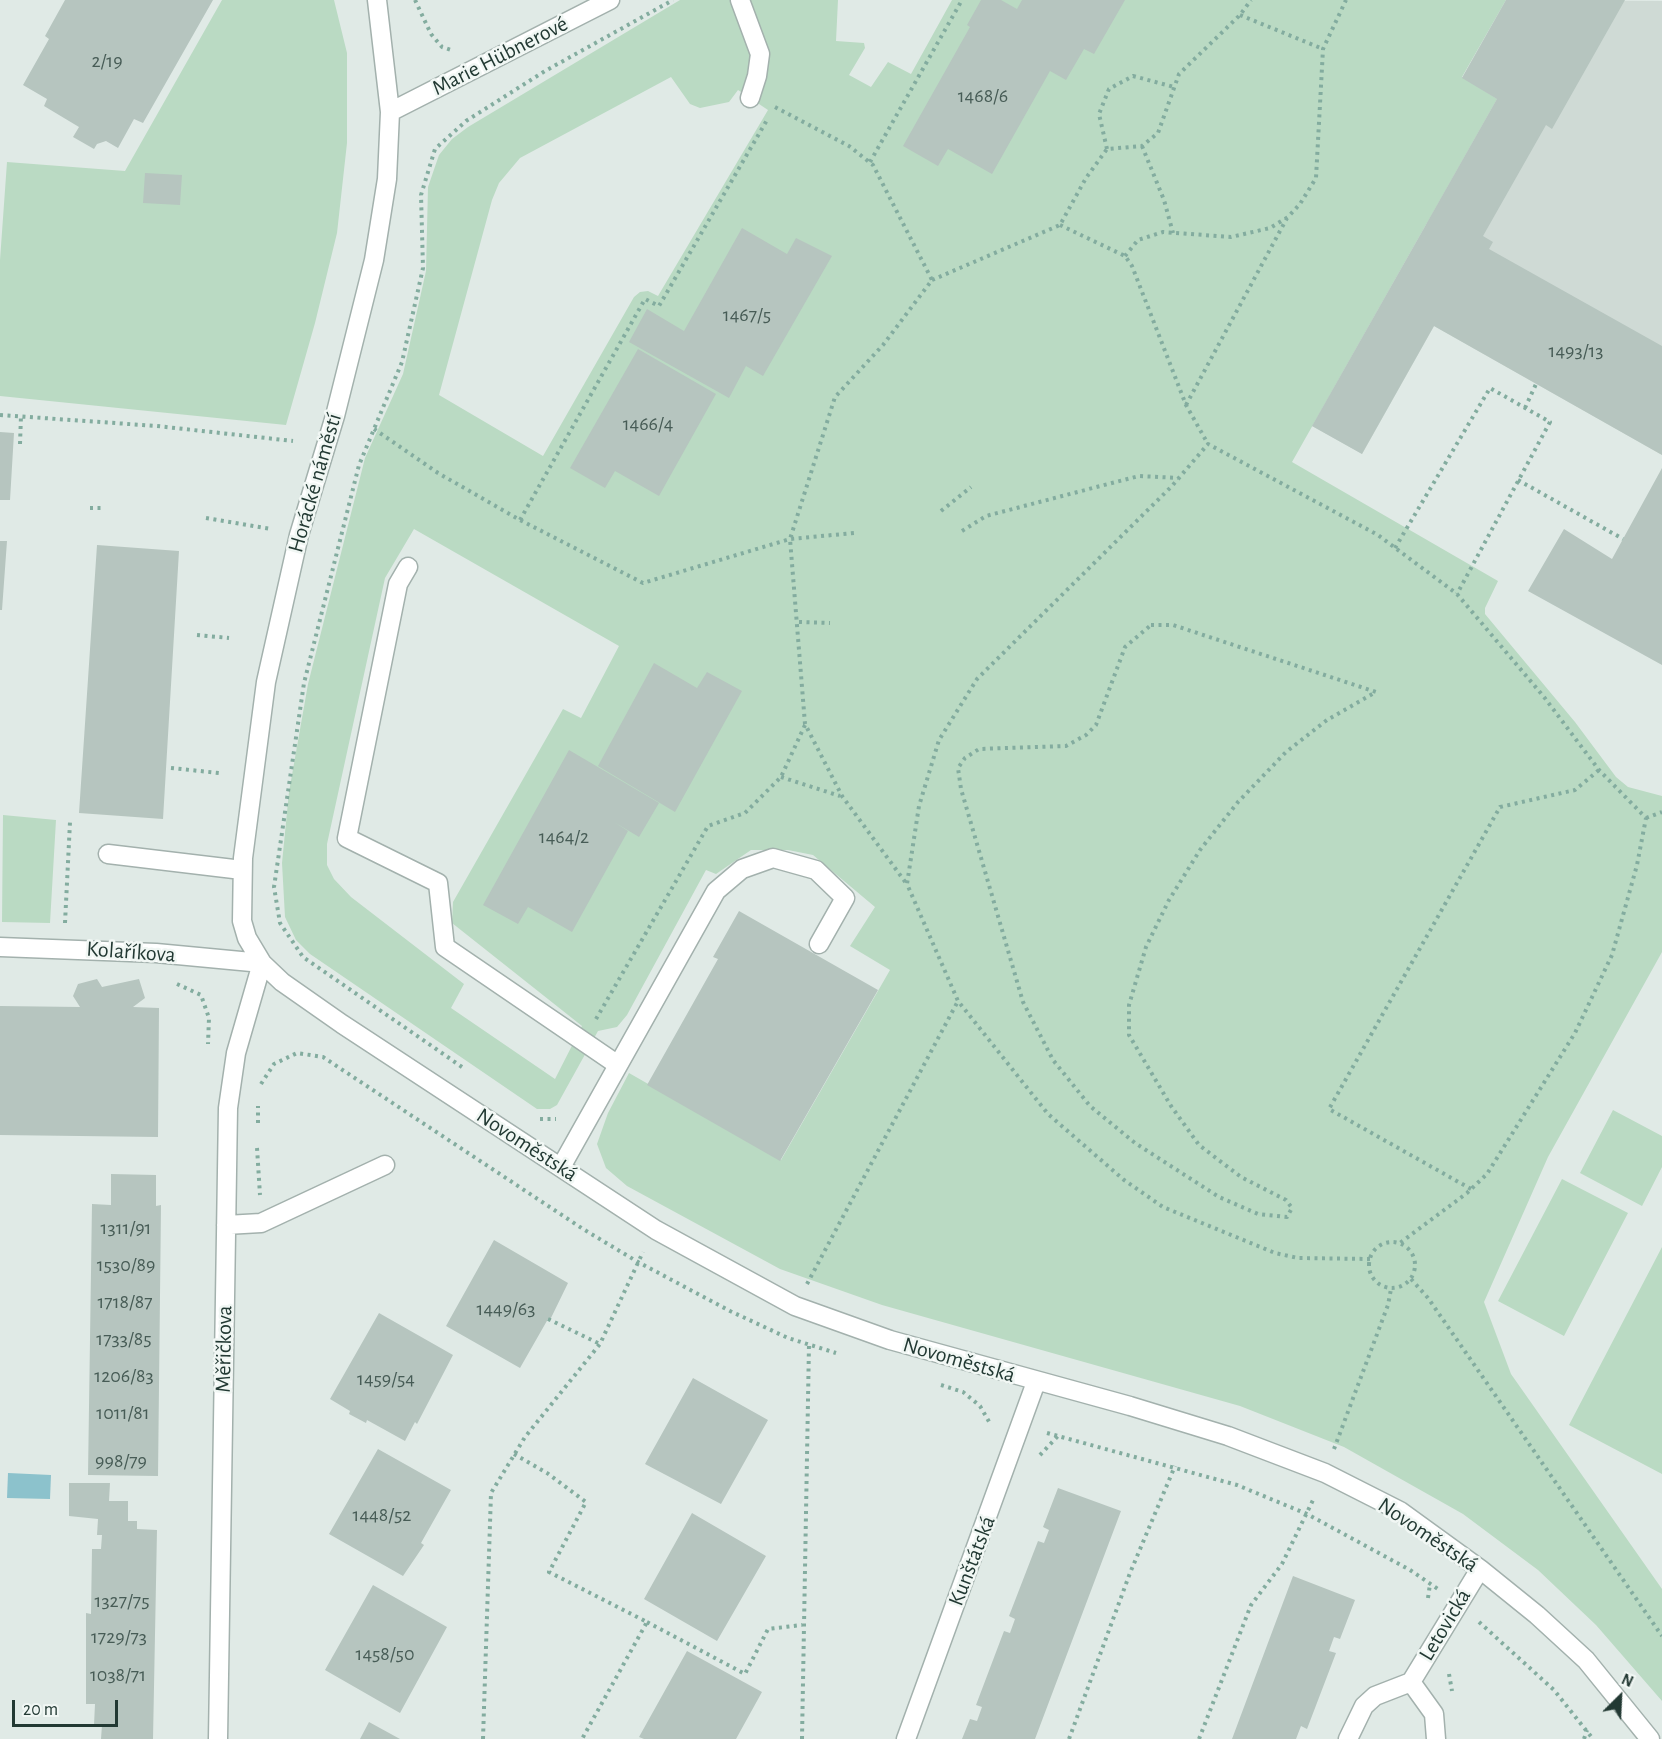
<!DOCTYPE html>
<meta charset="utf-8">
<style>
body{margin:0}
#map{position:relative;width:1662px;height:1739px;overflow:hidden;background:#e0eae6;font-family:"Alegreya Sans",sans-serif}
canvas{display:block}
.north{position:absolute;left:1590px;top:1667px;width:60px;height:60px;-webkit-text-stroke:4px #f1f7f4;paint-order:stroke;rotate:24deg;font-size:16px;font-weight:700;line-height:24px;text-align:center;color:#223933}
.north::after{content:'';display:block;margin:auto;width:21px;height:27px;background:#223933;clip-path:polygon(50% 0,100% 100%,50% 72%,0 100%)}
.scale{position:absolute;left:12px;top:1700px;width:106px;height:27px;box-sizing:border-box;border:3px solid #223933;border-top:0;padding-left:8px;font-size:18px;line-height:21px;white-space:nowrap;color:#223933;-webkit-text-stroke:4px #f1f7f4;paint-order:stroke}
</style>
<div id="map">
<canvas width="1662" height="1739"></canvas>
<div class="north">N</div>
<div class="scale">20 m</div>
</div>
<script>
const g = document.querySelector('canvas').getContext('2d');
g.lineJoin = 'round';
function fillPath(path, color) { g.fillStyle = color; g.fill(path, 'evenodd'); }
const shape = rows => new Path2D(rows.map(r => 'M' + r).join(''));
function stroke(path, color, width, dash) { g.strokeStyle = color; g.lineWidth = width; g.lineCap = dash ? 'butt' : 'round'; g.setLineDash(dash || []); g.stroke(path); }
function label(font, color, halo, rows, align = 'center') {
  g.font = font + ' "Alegreya Sans",sans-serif'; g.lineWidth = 5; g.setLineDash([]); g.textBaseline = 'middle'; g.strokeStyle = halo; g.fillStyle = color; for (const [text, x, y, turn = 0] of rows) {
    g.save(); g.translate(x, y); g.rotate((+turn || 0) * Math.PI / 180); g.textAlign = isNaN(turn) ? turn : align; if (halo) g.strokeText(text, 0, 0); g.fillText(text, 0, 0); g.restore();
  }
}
const built = shape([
 [1506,0,1662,1,1662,455,1434,326,1362,454,1312,426,1425,229,1462,78]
]);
const green = shape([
 [222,0,334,0,347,53,347,143,337,233,315,323,286,425,0,396,0,260,7,162,125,171],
 [680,0,838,0,836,41,864,43,865,48,849,75,871,87,888,62,911,74,952,0,1506,0,1462,77,1497,99,1292,462,1498,581,1485,608,1485,614,1575,722,1616,777,1628,787,1662,796,1662,952,1548,1157,1484,1302,1511,1374,1662,1589,1662,1701,1596,1625,1538,1570,1463,1514,1344,1447,1240,1406,882,1305,780,1269,627,1186,606,1168,597,1144,608,1113,629,1073,781,1160,890,970,850,946,875,907,813,855,788,850,751,850,716,874,706,870,627,1015,617,1027,598,1031,557,1105,550,1109,537,1109,310,954,296,940,285,917,282,863,289,792,308,684,365,458,403,374,426,271,428,187,439,155,452,139,468,127],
 [671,77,690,104,700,108,729,102,738,90,768,110,658,296,648,291,640,292,634,297,543,456,439,395,492,200,499,183,520,158],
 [414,529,619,646,581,718,563,709,453,902,452,923,582,1026,555,1079,451,1008,464,984,351,897,334,879,327,865,327,844,385,578],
 [3,815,56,820,50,923,2,922],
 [1613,1110,1662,1136,1662,1167,1642,1206,1580,1173],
 [1562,1179,1628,1213,1564,1336,1498,1301],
 [1662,1247,1662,1474,1569,1425]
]);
const water = shape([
 [8,1473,51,1475,50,1499,7,1498]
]);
const building = shape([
 [65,0,213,0,143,123,134,119,118,148,106,141,97,144,94,149,73,137,79,127,44,106,47,99,23,85,49,39,45,36],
 [981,0,1001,0,1017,9,1022,0,1125,0,1094,54,1084,49,1066,80,1050,71,992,174,948,149,938,166,903,146,970,27,967,25],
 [1506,0,1625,0,1552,129,1546,125,1483,236,1493,242,1489,249,1662,346,1662,455,1434,326,1362,454,1312,426,1497,99,1462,78],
 [145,173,182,175,180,205,143,203],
 [742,228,787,254,796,238,832,256,763,376,746,366,729,398,629,342,647,309,684,331],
 [638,349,716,394,659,496,615,471,605,488,570,468],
 [0,432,14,433,10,500,0,500],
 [1662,468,1662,665,1528,591,1564,529,1612,559],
 [0,541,7,541,2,610,0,610],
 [97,545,179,551,163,819,79,813],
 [654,663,697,688,707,672,742,691,675,812,598,766],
 [569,750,659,803,639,837,614,822,628,831,572,932,528,907,518,924,483,905],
 [739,911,878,990,780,1161,647,1085,718,959,713,957],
 [97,979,102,987,139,979,145,998,133,1007,159,1008,158,1137,0,1135,0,1006,80,1007,73,996,78,984],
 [111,1174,156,1175,156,1206,161,1205,158,1476,88,1475,92,1204,111,1205],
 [494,1240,568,1283,550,1320,548,1319,520,1368,446,1326],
 [379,1313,453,1355,417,1424,415,1422,405,1441,367,1420,366,1423,349,1414,350,1411,330,1399],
 [693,1378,768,1420,721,1504,645,1464],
 [378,1449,451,1490,421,1543,424,1545,403,1576,329,1534],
 [69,1483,110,1483,109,1501,128,1501,128,1521,137,1521,137,1529,157,1530,153,1739,101,1739,102,1725,94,1725,95,1704,86,1704,86,1613,91,1614,92,1549,101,1549,102,1535,97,1535,98,1519,69,1516],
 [1058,1488,1121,1511,1035,1739,962,1739,970,1719,977,1721,982,1707,976,1705,1004,1631,1010,1633,1015,1619,1009,1616,1038,1541,1044,1543,1049,1530,1043,1527],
 [692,1513,766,1556,717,1641,644,1599],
 [1293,1576,1355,1600,1340,1639,1334,1637,1329,1651,1336,1653,1307,1729,1301,1726,1296,1739,1232,1739],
 [373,1585,447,1627,400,1713,325,1670],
 [687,1651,762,1692,736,1739,644,1739,639,1737],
 [369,1722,400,1739,360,1739]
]);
const path = shape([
 [415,0,431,34,442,47,451,50],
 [1240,15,1323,49],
 [775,107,849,146,873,165,932,280,883,345,835,397,790,539,805,724,842,796,906,883],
 [1142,146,1164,200,1173,233],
 [1107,149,1099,114,1109,89,1133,76,1174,87],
 [870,162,962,0],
 [1060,225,1125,256,1132,266,1186,405,1208,444],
 [1125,256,1138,240,1163,232,1231,237,1270,228,1288,217,1300,204,1316,178,1323,49,1346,0],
 [932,280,1060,225,1086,178,1107,149,1142,146,1158,133,1179,74,1240,15,1251,0],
 [1186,405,1287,218],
 [1525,408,1536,384],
 [0,415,157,426,293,441],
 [374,429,438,473,520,520,643,583,790,539,854,533],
 [20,444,21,416],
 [1518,480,1623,539],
 [90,508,104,508],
 [941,511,971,487],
 [206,518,271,529],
 [520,520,645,299,659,306,767,120],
 [962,531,986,516,1108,484,1139,476,1178,478],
 [1395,548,1490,388,1550,422,1457,594],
 [799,622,830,623],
 [1151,625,1173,625,1376,692,1327,720,1286,752,1238,802,1200,850,1169,900,1146,947,1129,1005,1129,1035,1171,1106,1199,1145,1241,1177,1286,1200,1292,1208,1287,1217,1258,1214,1219,1197,1135,1143,1090,1106,1053,1060,1023,1002,961,789,958,768,965,758,979,749,1066,746,1086,735,1096,725,1125,647,1151,625],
 [197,635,229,638],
 [171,768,219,773],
 [781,777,840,796],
 [1646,818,1662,812],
 [65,923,70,822],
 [177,984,201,995,209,1018,208,1044],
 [596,1019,708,826,745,813,781,777,805,725],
 [462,1067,303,957,280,923,274,887,304,683,359,465,402,362,423,268,421,195,435,149,466,121,545,71,673,0],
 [261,1084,274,1064,297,1053,323,1057,583,1229,638,1262,730,1311,788,1338,836,1353],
 [540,1119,556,1119],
 [258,1123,258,1106],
 [257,1148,260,1195],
 [1471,1189,1329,1109,1500,807,1575,790,1599,770],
 '1369 1265a23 23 0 1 1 46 0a23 23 0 1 1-46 0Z',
 [1370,1259,1298,1258,1275,1253,1163,1207,1124,1180,1048,1114,958,1001,907,884,919,806,939,740,977,679,1172,486,1208,444,1378,535,1457,594,1544,697,1599,770,1646,818,1637,865,1612,955,1575,1033,1487,1174,1467,1193,1400,1243],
 [1411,1279,1428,1298,1662,1636],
 [807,1284,958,1001],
 [548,1319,600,1344],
 [941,1385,963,1392,980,1406,991,1425],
 [1047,1433,1237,1485,1307,1514,1410,1570,1438,1589],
 [1334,1449,1388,1305,1391,1289],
 [514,1454,547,1473,586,1502,549,1572,647,1622,582,1739],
 [1040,1455,1058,1436],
 [1428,1598,1430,1584],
 [647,1622,745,1674,768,1629,802,1625],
 [1479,1622,1554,1690,1593,1739],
 [1449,1674,1452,1691],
 [483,1739,491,1493,525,1437,600,1344,643,1252],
 [802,1739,809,1344],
 [1069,1739,1130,1573,1175,1466],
 [1199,1739,1251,1605,1282,1564,1314,1498],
 [1584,1739,1587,1730]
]);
const minor = shape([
 [377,0,390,112,387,179,374,260,335,416,299,535,266,682,243,858,242,921,247,938,262,963,282,982,342,1024,656,1230,795,1306,890,1340,1130,1406,1228,1436,1325,1473,1400,1511,1480,1569,1537,1615,1586,1660,1650,1739],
 [740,0,760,54,757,76,750,98],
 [390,112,610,0],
 [408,567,398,584,347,838,438,883,445,947,618,1065],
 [108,854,242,870],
 [0,947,156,953,262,963],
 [561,1167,716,891,742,869,773,858,816,870,845,898,819,944],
 [226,1225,261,1223,385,1165],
 [1411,1682,1434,1714,1436,1739],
 [218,1739,228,1108,236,1053,262,963],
 [906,1739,1036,1382],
 [1348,1739,1364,1706,1375,1696,1411,1682,1480,1569]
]);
const numberNames = [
 ["2/19",107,61],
 ["1468/6",983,96],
 ["1467/5",747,315],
 ["1493/13",1576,351],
 ["1466/4",648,424],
 ["1464/2",564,837],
 ["1311/91",126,1228],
 ["1530/89",126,1265],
 ["1718/87",125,1302],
 ["1449/63",506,1309],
 ["1733/85",124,1339],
 ["1206/83",124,1376],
 ["1459/54",386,1379],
 ["1011/81",123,1413],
 ["998/79",121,1461],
 ["1448/52",382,1515],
 ["1327/75",122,1601],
 ["1729/73",119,1637],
 ["1458/50",385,1654],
 ["1038/71",118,1675]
];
const streetNames = [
 ["Marie Hübnerové",500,56,-27],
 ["Horácké náměstí",315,483,-74],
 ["Kolaříkova",131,952,4],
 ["Novoměstská",527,1145,33],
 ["Měřičkova",224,1349,-89],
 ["Novoměstská",959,1360,16],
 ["Novoměstská",1428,1535,34],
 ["Kunštátská",972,1561,-69],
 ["Letovická",1445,1625,-59]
];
fillPath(built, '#cfdad5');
fillPath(green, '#badac3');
fillPath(water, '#8cc2cc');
fillPath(building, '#b6c5bf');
stroke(minor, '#a3b1ad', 21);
stroke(path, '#83ac9f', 4, [3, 4.5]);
stroke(minor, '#fff', 18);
label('20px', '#475c56', null, numberNames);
label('22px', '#223933', '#f1f7f4', streetNames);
</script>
